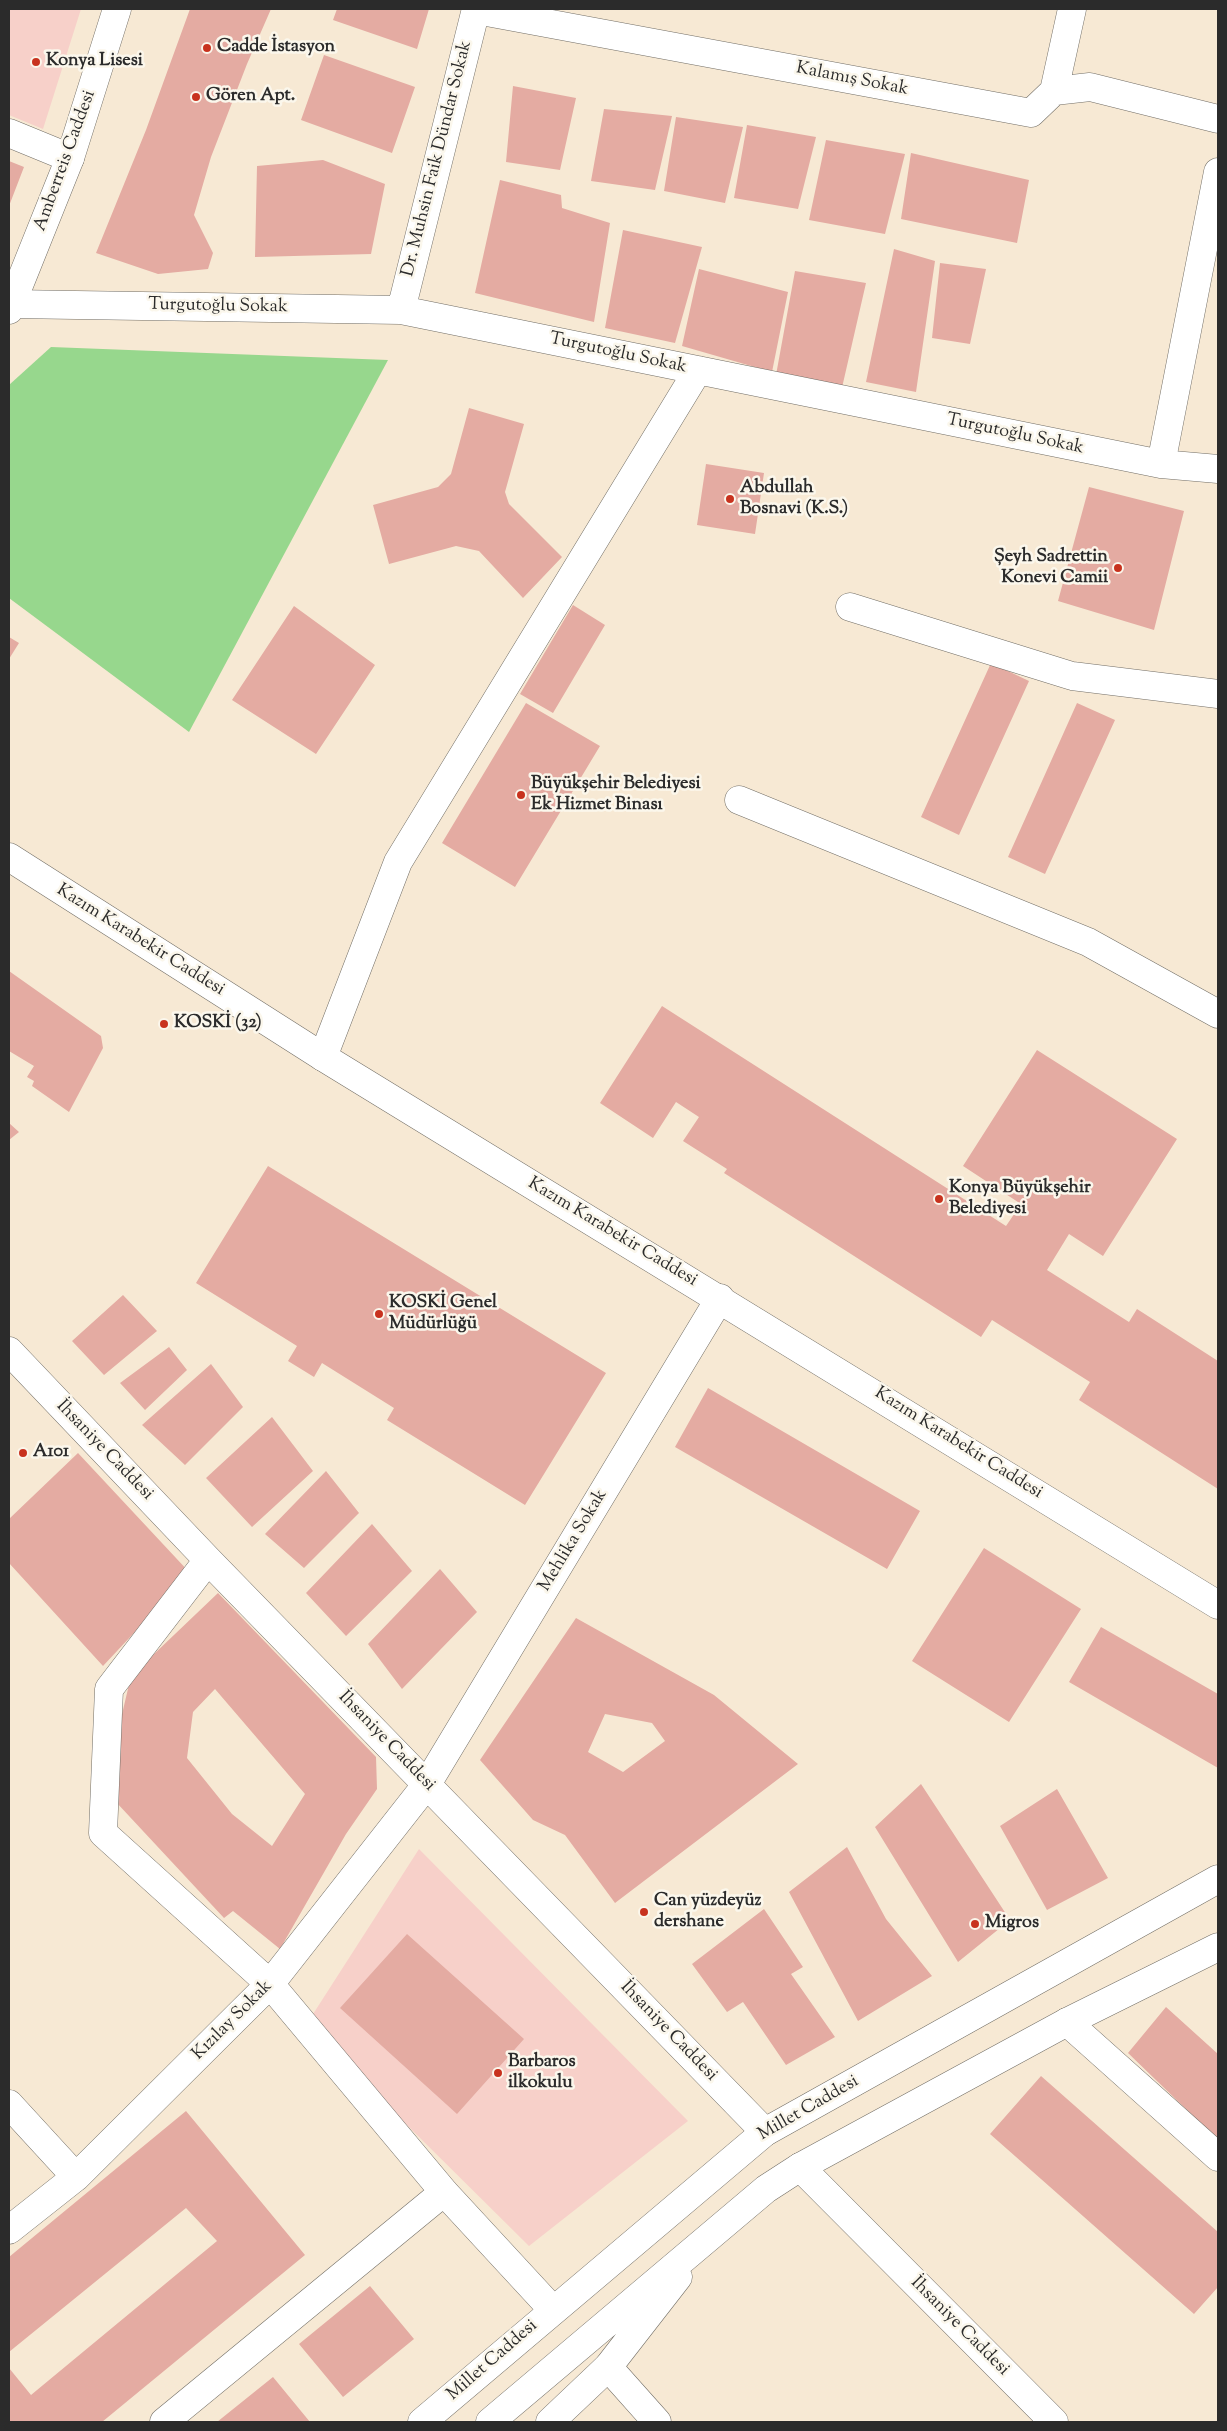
<!DOCTYPE html>
<meta charset="utf-8">
<style>
body{margin:0}
#map{position:relative;width:1227px;height:2431px;overflow:hidden;background:#f7e9d4;font-family:"Sorts Mill Goudy",serif}
canvas{display:block}
.frame{position:absolute;inset:0;border:10px solid #2b2b2b;pointer-events:none}
</style>
<div id="map">
<canvas width="1227" height="2431"></canvas>
<div class="frame"></div>
</div>
<script>
const g = document.querySelector('canvas').getContext('2d');
g.lineJoin = 'round';
function fillPath(path, color) { g.fillStyle = color; g.fill(path, 'evenodd'); }
const shape = rows => new Path2D(rows.map(r => 'M' + r).join(''));
function stroke(path, color, width, dash) { g.strokeStyle = color; g.lineWidth = width; g.lineCap = dash ? 'butt' : 'round'; g.setLineDash(dash || []); g.stroke(path); }
function label(font, color, halo, rows, align = 'center') {
  g.font = font + ' "Sorts Mill Goudy",serif'; g.lineWidth = 5; g.setLineDash([]); g.textBaseline = 'middle'; g.strokeStyle = halo; g.fillStyle = color; for (const [text, x, y, turn = 0] of rows) {
    g.save(); g.translate(x, y); g.rotate((+turn || 0) * Math.PI / 180); g.textAlign = isNaN(turn) ? turn : align; if (halo) g.strokeText(text, 0, 0); g.fillText(text, 0, 0); g.restore();
  }
}
const built = shape([
 [9,9,81,9,43,129,9,115],
 [419,1849,688,2121,529,2246,306,2025]
]);
const green = shape([
 [51,347,388,360,189,732,9,598,9,385]
]);
const building = shape([
 [190,9,271,9,247,64,211,157,194,215,213,253,208,269,158,274,96,253,146,130],
 [337,9,429,9,417,49,333,20],
 [324,55,415,87,392,153,301,120],
 [513,86,576,98,560,170,506,162],
 [604,109,672,116,655,190,591,181],
 [676,117,743,127,725,203,664,191],
 [747,125,816,137,798,209,734,198],
 [826,140,905,154,885,234,809,220],
 [911,153,1029,180,1017,243,901,219],
 [323,160,385,184,371,254,255,257,257,166],
 [9,161,24,167,9,206],
 [500,180,561,195,562,208,610,223,594,322,475,293],
 [623,230,702,247,675,343,605,328],
 [894,249,935,261,916,392,866,382],
 [940,263,986,269,970,344,932,338],
 [699,269,788,292,772,372,682,346],
 [795,271,866,283,841,392,776,375],
 [469,408,524,424,505,492,509,504,562,557,523,598,479,551,456,546,389,564,373,505,438,487,451,474],
 [706,464,764,473,755,534,697,525],
 [1089,487,1184,511,1154,630,1058,601],
 [573,605,605,625,553,713,520,694],
 [294,606,375,665,316,754,232,700],
 [9,637,19,643,9,659],
 [991,663,1029,681,959,835,921,817],
 [526,703,600,746,515,887,442,843],
 [1077,703,1115,720,1045,874,1008,857],
 [9,971,101,1036,103,1048,69,1112,32,1086,34,1081,27,1077,34,1066,9,1051],
 [662,1006,1006,1226,1021,1204,963,1166,1037,1050,1177,1139,1103,1256,1069,1234,1047,1270,1129,1322,1137,1309,1218,1361,1218,1489,1079,1400,1090,1382,992,1320,981,1337,724,1173,727,1169,683,1141,699,1117,676,1102,653,1138,600,1103],
 [9,1123,19,1132,9,1140],
 [268,1166,606,1373,525,1505,387,1420,394,1408,322,1363,314,1377,288,1361,297,1346,196,1283],
 [123,1295,157,1331,104,1375,72,1341],
 [169,1347,187,1370,145,1410,120,1383],
 [211,1364,243,1407,185,1465,142,1425],
 [708,1388,920,1511,887,1569,675,1447],
 [272,1417,313,1471,252,1527,206,1478],
 [78,1453,190,1573,103,1666,9,1563,9,1519],
 [326,1471,359,1513,304,1568,265,1534],
 [372,1524,412,1571,346,1636,306,1593],
 [984,1548,1081,1609,1009,1722,912,1661],
 [440,1569,477,1612,402,1689,368,1644],
 [218,1593,376,1757,377,1789,346,1834,280,1949,233,1911,224,1918,116,1802,119,1727,131,1676],
 [215,1689,305,1794,272,1846,232,1814,187,1758,193,1712],
 [576,1618,714,1695,798,1764,615,1903,565,1835,533,1820,480,1760],
 [605,1714,652,1723,665,1741,623,1772,588,1752],
 [1101,1627,1218,1694,1218,1768,1069,1682],
 [921,1784,1010,1920,958,1962,875,1827],
 [1057,1789,1108,1878,1047,1910,1000,1826],
 [847,1847,886,1919,932,1976,858,2021,789,1892],
 [764,1909,803,1967,791,1974,835,2037,786,2065,743,2002,727,2012,692,1964],
 [407,1934,524,2039,457,2114,340,2008],
 [1166,2007,1218,2054,1218,2140,1128,2053],
 [1041,2076,1218,2232,1218,2287,1194,2314,990,2134],
 [186,2111,305,2255,102,2422,9,2422,9,2368,31,2395,217,2241,186,2208,9,2352,9,2257],
 [370,2286,414,2339,343,2397,299,2344],
 [273,2377,310,2422,217,2422]
]);
const minor = shape([
 [476,10,1031,113,1054,91,1090,87,1218,119],
 [1054,91,1072,9],
 [9,133,70,158],
 [11,304,401,310,1161,464,1218,469],
 [401,310,476,9],
 [1161,464,1218,172],
 [850,607,1072,676,1218,694],
 [739,800,1088,942,1218,1014],
 [323,1057,398,862,698,370],
 [9,1351,208,1560,765,2132],
 [208,1560,109,1689,103,1833,270,1984,444,2192,553,2310],
 [1067,2022,1218,2157],
 [9,2104,76,2177],
 [800,2167,1054,2422],
 [9,2230,76,2177,270,1984,427,1784,720,1298],
 [608,2367,657,2422],
 [164,2422,444,2192]
]);
const major = shape([
 [9,310,70,158,117,9],
 [9,857,323,1057,1218,1605],
 [422,2422,765,2132,1218,1879],
 [490,2422,766,2189,800,2167,1067,2022,1218,1947],
 [550,2422,608,2367,678,2277]
]);
const markers = [
 [207,48,5,"#c8321e"],
 [36,62,5,"#c8321e"],
 [196,97,5,"#c8321e"],
 [730,499,5,"#c8321e"],
 [1118,568,5,"#c8321e"],
 [521,795,5,"#c8321e"],
 [164,1024,5,"#c8321e"],
 [939,1199,5,"#c8321e"],
 [379,1314,5,"#c8321e"],
 [23,1453,5,"#c8321e"],
 [644,1912,5,"#c8321e"],
 [975,1924,5,"#c8321e"],
 [498,2073,5,"#c8321e"]
];
const poiNames = [
 ["Cadde İstasyon",217,48],
 ["Konya Lisesi",46,62],
 ["Gören Apt.",206,97],
 ["Abdullah",740,489],
 ["Bosnavi (K.S.)",740,510],
 ["Şeyh Sadrettin",1108,558,"right"],
 ["Konevi Camii",1108,579,"right"],
 ["Büyükşehir Belediyesi",531,785],
 ["Ek Hizmet Binası",531,806],
 ["KOSKİ (32)",174,1024],
 ["Konya Büyükşehir",949,1189],
 ["Belediyesi",949,1210],
 ["KOSKİ Genel",389,1304],
 ["Müdürlüğü",389,1325],
 ["A101",33,1453],
 ["Can yüzdeyüz",654,1902],
 ["dershane",654,1923],
 ["Migros",985,1924],
 ["Barbaros",508,2063],
 ["ilkokulu",508,2084]
];
const streetNames = [
 ["Kalamış Sokak",852,80,11],
 ["Dr. Muhsin Faik Dündar Sokak",438,159,-76],
 ["Amberreis Caddesi",66,161,-70],
 ["Turgutoğlu Sokak",218,307,1],
 ["Turgutoğlu Sokak",618,354,12],
 ["Turgutoğlu Sokak",1015,435,12],
 ["Kazım Karabekir Caddesi",140,941,32],
 ["Kazım Karabekir Caddesi",612,1233,31],
 ["Kazım Karabekir Caddesi",958,1444,32],
 ["İhsaniye Caddesi",104,1451,46],
 ["Mehlika Sokak",574,1541,-59],
 ["İhsaniye Caddesi",386,1742,46],
 ["Kızılay Sokak",233,2021,-45],
 ["İhsaniye Caddesi",668,2032,46],
 ["Millet Caddesi",809,2109,-30],
 ["İhsaniye Caddesi",959,2327,45],
 ["Millet Caddesi",493,2361,-41]
];
fillPath(built, '#f7d0c9');
fillPath(green, '#97d78d');
fillPath(building, '#e4aba2');
stroke(minor, '#726e66', 29);
stroke(major, '#726e66', 29);
stroke(minor, '#fff', 28);
stroke(major, '#fff', 28);
for (const [x, y, r, color] of markers) { const dot = new Path2D(); dot.arc(x, y, r, 0, 2 * Math.PI); g.fillStyle = color; g.fill(dot); stroke(dot, '#fbf7ec', 2); }
label('bold 18px', '#2b2b2b', '#fbf7ec', poiNames, 'left');
label('18px', '#2b2b2b', '#fbf7ec', streetNames);
</script>
